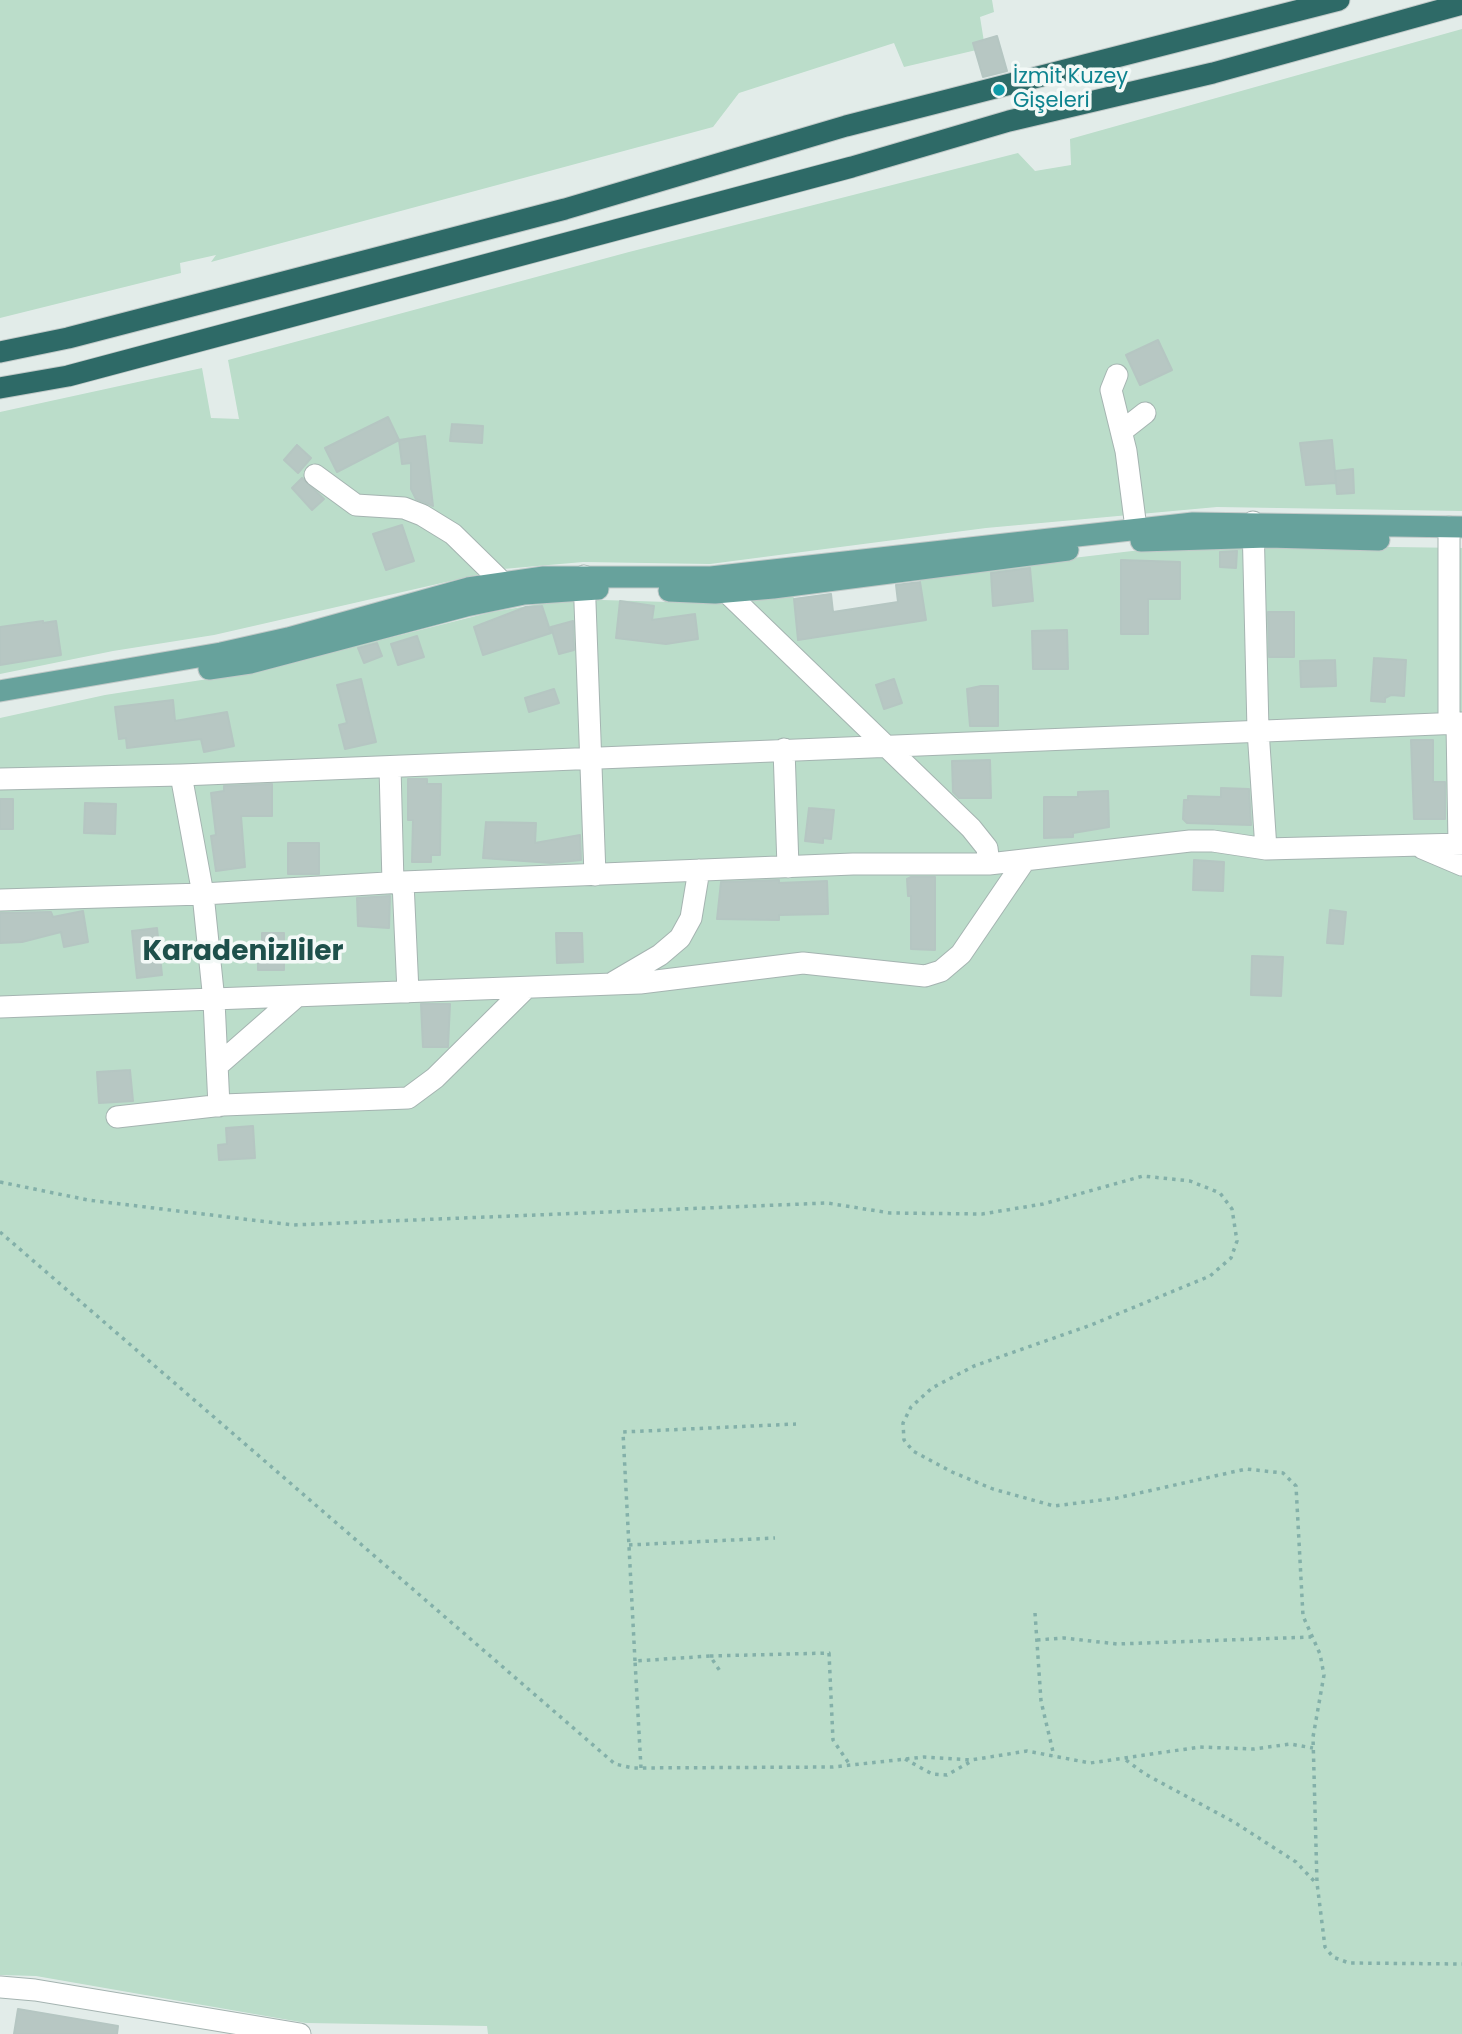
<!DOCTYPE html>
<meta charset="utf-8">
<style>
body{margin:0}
canvas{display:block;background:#e2ece9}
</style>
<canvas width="1462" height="2034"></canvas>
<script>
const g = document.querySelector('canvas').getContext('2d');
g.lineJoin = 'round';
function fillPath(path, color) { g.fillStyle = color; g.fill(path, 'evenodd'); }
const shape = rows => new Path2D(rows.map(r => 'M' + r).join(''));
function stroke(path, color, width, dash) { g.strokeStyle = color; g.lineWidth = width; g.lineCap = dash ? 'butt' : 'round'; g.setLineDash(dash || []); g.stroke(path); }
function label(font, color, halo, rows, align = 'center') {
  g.font = font + ' Poppins,sans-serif'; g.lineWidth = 7; g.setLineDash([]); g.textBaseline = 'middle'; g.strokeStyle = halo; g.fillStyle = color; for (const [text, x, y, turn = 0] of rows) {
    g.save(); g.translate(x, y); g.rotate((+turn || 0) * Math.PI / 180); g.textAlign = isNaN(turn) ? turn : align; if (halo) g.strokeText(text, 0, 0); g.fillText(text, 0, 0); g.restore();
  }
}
const green = shape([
 [0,0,992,0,994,12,980,17,985,48,904,67,894,43,739,93,713,127,211,262,216,255,180,263,181,273,0,318],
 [1462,29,1462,511,1217,507,986,528,710,564,583,562,503,569,214,635,113,651,0,674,0,412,202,368,211,418,239,419,228,360,629,252,1018,153,1035,171,1071,165,1070,139],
 [1192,544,1462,548,1462,2034,488,2034,487,2026,306,2023,36,1976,0,1975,0,718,105,695,253,672,492,612,570,599,701,603,793,592,799,640,926,620,919,576]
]);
const building = shape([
 [997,36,1007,71,983,77,973,43,997,36],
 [1158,340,1172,370,1140,385,1126,355,1158,340],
 [388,417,399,440,425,436,433,506,416,499,411,489,411,463,402,464,399,440,337,472,325,448,388,417],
 [452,424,483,426,482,443,450,441,452,424],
 [1332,440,1336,483,1306,485,1300,443,1332,440],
 [297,445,311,458,298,473,284,460,297,445],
 [1353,469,1354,493,1337,494,1335,471,1353,469],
 [302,478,324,499,312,510,292,488,302,478],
 [402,525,414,561,386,570,373,534,402,525],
 [1237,551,1236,568,1220,567,1220,552,1237,551],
 [1121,560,1180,562,1180,599,1148,599,1148,634,1121,634,1121,560],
 [1030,568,1033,601,993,606,991,573,1030,568],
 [920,582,926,620,798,640,794,599,831,594,833,612,898,602,896,585,920,582],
 [620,601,654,606,652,620,695,614,698,639,666,644,616,638,620,601],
 [542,606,551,633,483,655,474,627,526,607,542,606],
 [1268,612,1294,612,1294,657,1269,657,1268,612],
 [43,621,43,623,56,621,61,655,0,665,0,627,43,621],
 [573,621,574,650,559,654,551,627,573,621],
 [1067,630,1068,669,1033,669,1032,631,1067,630],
 [417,636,424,657,398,665,391,644,417,636],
 [377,643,382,656,364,663,358,648,377,643],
 [1374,658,1406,660,1404,696,1391,695,1385,698,1385,702,1371,701,1374,658],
 [1335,660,1336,686,1301,687,1300,661,1335,660],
 [361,679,376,742,345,749,339,725,347,723,337,685,361,679],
 [894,679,902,703,884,709,876,685,894,679],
 [981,686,998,686,998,726,970,726,967,689,981,686],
 [554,689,559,703,529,712,525,698,554,689],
 [173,700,175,721,227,712,234,746,204,752,201,739,127,748,126,738,119,739,115,707,173,700],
 [1411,740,1433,740,1433,782,1445,782,1445,819,1414,819,1411,740],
 [990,760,991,798,959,798,953,792,952,761,990,760],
 [408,779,427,779,427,784,441,784,440,855,431,855,431,862,412,862,413,820,408,820,408,779],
 [272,784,272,816,241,816,245,867,216,871,211,836,216,835,211,793,224,791,224,786,272,784],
 [1221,788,1249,789,1251,825,1187,823,1183,819,1184,800,1188,800,1188,796,1221,797,1221,788],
 [1108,791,1109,827,1073,833,1073,837,1044,838,1044,797,1078,797,1078,792,1108,791],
 [0,799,13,799,13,829,0,829,0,799],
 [85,803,116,804,115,834,84,833,85,803],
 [809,808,834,810,831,839,823,838,823,843,805,841,809,808],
 [486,822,536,823,535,843,580,835,581,860,551,863,483,858,486,822],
 [288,843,319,843,319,874,288,874,288,843],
 [1194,860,1224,862,1223,891,1193,890,1194,860],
 [911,877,935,877,935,950,911,949,911,896,908,896,907,879,911,877],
 [779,880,779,883,827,881,828,914,779,915,779,920,717,919,721,882,779,880],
 [390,896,389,928,358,926,357,898,390,896],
 [1330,910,1346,912,1343,944,1327,943,1330,910],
 [83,911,88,942,64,947,61,932,22,942,0,943,0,913,51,912,53,917,83,911],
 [157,928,162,975,137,978,132,931,157,928],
 [262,933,284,933,284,970,258,970,258,943,262,943,262,933],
 [556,933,582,933,583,962,557,963,556,933],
 [1252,956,1283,957,1281,996,1251,995,1252,956],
 [421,1004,450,1004,448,1047,423,1047,421,1004],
 [130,1070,133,1101,99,1103,97,1072,130,1070],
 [253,1126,255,1158,219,1160,218,1145,227,1144,226,1128,253,1126],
 [18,2009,118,2026,117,2034,14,2034,18,2009]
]);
const path = shape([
 [0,1182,88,1200,293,1225,827,1203,890,1213,982,1214,1043,1204,1143,1176,1190,1181,1220,1193,1232,1209,1237,1241,1231,1258,1210,1276,1091,1325,974,1366,932,1388,911,1407,903,1423,904,1440,913,1451,952,1472,993,1489,1054,1506,1117,1498,1246,1469,1283,1473,1296,1486,1303,1616,1320,1654,1324,1675,1313,1737,1317,1883,1325,1947,1333,1957,1349,1963,1462,1964],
 [0,1232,615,1764,633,1768,833,1767,924,1757,971,1760,1027,1751,1090,1763,1200,1747,1254,1749,1290,1744,1313,1748],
 [629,1545,775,1538],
 [1035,1613,1041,1701,1054,1756],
 [1037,1640,1064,1638,1117,1644,1311,1637],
 [710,1656,829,1653,833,1740,850,1765],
 [635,1661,623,1432,796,1424],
 [905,1759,932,1774,947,1775,970,1762],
 [1126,1760,1145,1774,1234,1822,1296,1862,1315,1882],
 [641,1768,635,1661,710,1656,722,1674]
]);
const minor = shape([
 [1117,375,1111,390,1126,451,1136,528],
 [1122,431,1145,413],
 [315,475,356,505,404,508,422,515,453,534,502,582],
 [1253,522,1258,730,1266,849],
 [1449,527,1449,724],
 [584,576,595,875],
 [715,581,971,828,987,848,989,864],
 [1457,724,1459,844],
 [784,749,788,867],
 [390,767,393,883],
 [181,775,203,894,214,1001,219,1106],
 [0,779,181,775,1462,723],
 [1422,848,1462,865],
 [403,882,408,992],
 [0,900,203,894,403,882,853,864,989,864,1190,841,1213,841,1266,849,1462,844],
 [614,982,660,955,680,938,691,918,699,870],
 [0,1007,640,983,803,963,925,976,941,971,961,954,1025,860],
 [217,1066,297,996],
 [117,1117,223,1105,408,1098,435,1078,526,988],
 [0,1987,35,1990,300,2034]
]);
const major = shape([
 [1141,541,1268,537,1379,540],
 [669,591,715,593,773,588,1068,550],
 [209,669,250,663,466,606,524,594,598,589],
 [0,691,221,653,288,638,468,588,544,577,711,577,1193,523,1462,527]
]);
const highway = shape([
 [0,352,68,338,565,209,846,126,1339,0],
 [0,388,68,376,852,167,1009,121,1213,73,1462,4]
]);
const markers = [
 [999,90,7,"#0f9aa8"]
];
const cultureNames = [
 ["İzmit Kuzey",1013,78],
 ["Gişeleri",1013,102]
];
const districtNames = [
 ["Karadenizliler",243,953]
];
fillPath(green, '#bbddca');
fillPath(building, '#b7c7c3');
stroke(building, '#b5c6c2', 2);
stroke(minor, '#a5b4b1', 23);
stroke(major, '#c1c9c8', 23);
stroke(highway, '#c1c9c8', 23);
stroke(path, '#83b0a9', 3.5, [3.5, 5]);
stroke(minor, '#fff', 21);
stroke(major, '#67a29c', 21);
stroke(highway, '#2e6a67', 21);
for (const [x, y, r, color] of markers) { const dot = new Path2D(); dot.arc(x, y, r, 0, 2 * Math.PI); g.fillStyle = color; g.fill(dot); stroke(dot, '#f3f9f7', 2.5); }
label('21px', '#0d838f', '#f3f9f7', cultureNames, 'left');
label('bold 28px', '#1e504b', '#f3f9f7', districtNames);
</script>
